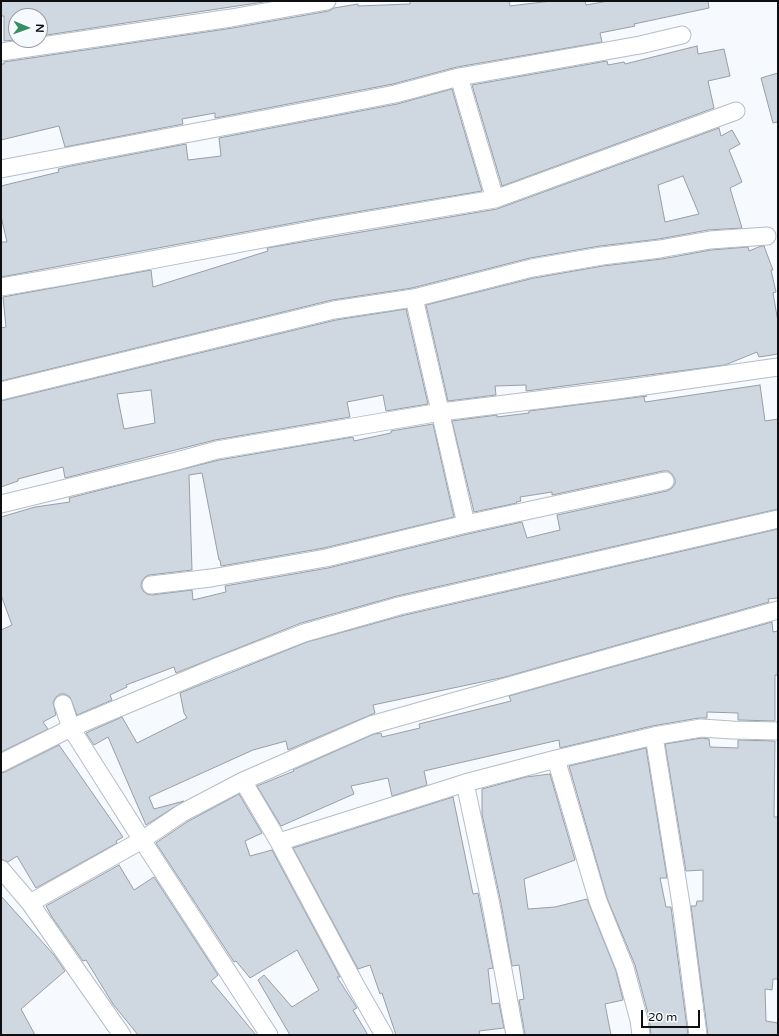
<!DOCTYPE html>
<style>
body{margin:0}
#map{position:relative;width:779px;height:1036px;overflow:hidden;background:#f6f9fd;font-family:"Varela Round",sans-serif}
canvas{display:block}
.frame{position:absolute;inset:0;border:2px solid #0d0f12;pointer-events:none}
.north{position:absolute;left:8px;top:8px;width:40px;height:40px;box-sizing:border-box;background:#f6f9fd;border:1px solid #999b9f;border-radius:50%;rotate:92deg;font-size:11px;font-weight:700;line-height:16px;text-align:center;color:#0d0f12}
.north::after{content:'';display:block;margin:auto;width:14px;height:18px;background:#378e63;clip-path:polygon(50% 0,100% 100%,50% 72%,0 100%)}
.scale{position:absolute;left:641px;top:1010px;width:59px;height:18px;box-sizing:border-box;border:2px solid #0d0f12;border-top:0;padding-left:5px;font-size:12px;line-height:14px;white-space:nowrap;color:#0d0f12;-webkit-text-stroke:3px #f6f9fd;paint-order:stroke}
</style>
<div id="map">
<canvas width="779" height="1036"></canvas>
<div class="frame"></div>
<div class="north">N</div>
<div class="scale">20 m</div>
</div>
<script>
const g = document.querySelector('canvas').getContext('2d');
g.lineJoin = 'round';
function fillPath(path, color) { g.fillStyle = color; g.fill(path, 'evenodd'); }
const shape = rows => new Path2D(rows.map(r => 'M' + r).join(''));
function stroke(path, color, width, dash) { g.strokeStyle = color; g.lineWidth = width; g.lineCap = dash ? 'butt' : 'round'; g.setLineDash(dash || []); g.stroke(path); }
const building = shape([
 [1,1,270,1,40,36,40,16,16,16,16,40,4,41,4,16,1,16,1,1],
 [410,1,509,1,510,6,551,1,585,1,586,5,608,1,708,1,709,8,634,24,635,26,600,33,602,42,457,67,393,84,215,118,215,113,182,119,183,124,65,147,59,126,1,140,1,64,4,64,4,62,233,28,329,11,334,8,358,4,358,6,410,4,410,1],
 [697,46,698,54,724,49,730,76,708,81,714,108,502,186,472,85,607,61,608,65,624,62,625,64,697,46],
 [778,73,778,122,773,123,761,78,778,73],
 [452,89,482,191,320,218,1,277,1,242,7,242,1,216,1,186,59,172,58,169,71,166,186,144,188,160,221,156,219,138,397,104,452,89],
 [719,128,721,136,732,130,740,144,729,150,742,182,730,188,742,228,708,230,659,239,600,246,530,258,412,288,332,300,1,381,1,328,6,327,3,297,151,270,153,287,268,251,267,248,497,209,719,128],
 [683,176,699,214,665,222,658,185,683,176],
 [761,246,764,246,773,270,771,270,776,292,773,293,778,322,778,354,759,357,757,352,725,365,526,391,526,385,495,386,496,395,448,401,426,305,534,278,603,266,662,259,711,250,748,247,749,251,761,246],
 [406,309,428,404,386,411,383,395,347,402,350,417,215,440,65,478,63,467,18,479,18,481,1,487,1,401,336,320,406,309],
 [151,390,155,423,124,429,117,394,151,390],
 [760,385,765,421,778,419,778,509,397,596,301,623,176,673,174,667,126,685,127,687,110,695,112,700,77,715,70,697,65,694,60,694,56,697,53,702,56,715,43,722,48,729,1,752,1,630,12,625,1,595,1,517,35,507,70,502,69,498,219,460,353,437,354,441,391,433,391,431,433,424,454,517,324,548,221,566,220,560,219,560,202,473,189,475,192,570,149,575,145,577,142,581,141,586,143,591,147,594,152,595,192,590,193,600,226,592,225,586,328,568,468,534,522,522,527,538,560,530,557,515,667,491,672,488,675,484,675,479,672,474,668,471,663,471,552,495,552,492,520,497,521,501,516,502,517,503,474,512,452,421,497,415,497,417,529,413,529,411,647,396,644,397,645,402,760,385],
 [778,529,778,598,768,599,769,602,505,677,373,705,375,713,288,750,286,741,253,750,149,797,154,809,184,801,146,825,108,737,94,745,86,733,122,717,137,743,187,718,184,713,180,693,307,642,401,616,778,529],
 [772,622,773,632,778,631,778,675,775,675,775,721,738,720,738,713,707,712,707,718,699,718,652,726,560,748,559,740,424,771,427,785,392,796,388,778,351,786,354,794,281,826,257,786,294,771,293,770,374,734,381,733,382,737,420,728,419,724,511,701,509,696,772,622],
 [702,738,709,739,710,747,738,748,738,740,775,741,774,817,778,817,778,979,773,979,772,990,765,989,766,1021,778,1023,778,1035,708,1035,691,906,696,906,697,901,703,901,703,870,686,871,665,744,702,738],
 [59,745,123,837,116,841,117,843,36,888,17,856,8,862,1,859,1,773,5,772,59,745],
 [646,748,667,878,660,878,666,907,671,907,688,1035,651,1035,649,1017,635,965,607,898,569,766,646,748],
 [550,774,575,860,524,879,528,909,555,907,587,899,616,971,623,1000,605,1004,611,1035,525,1035,519,1000,524,999,519,965,512,966,501,903,482,814,482,789,526,777,550,774],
 [239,794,262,833,245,841,250,856,272,850,340,977,337,977,357,1008,353,1010,368,1035,290,1035,258,980,264,975,292,1007,319,990,297,950,250,978,236,961,234,962,156,843,187,822,239,794],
 [453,797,473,894,478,893,493,968,488,969,492,1004,499,1003,504,1028,479,1031,480,1035,396,1035,382,993,380,994,370,965,358,969,293,848,453,797],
 [119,865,134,890,154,877,218,975,211,981,256,1035,138,1035,113,1004,86,960,83,961,52,917,46,906,119,865],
 [1,896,54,955,65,971,21,1009,35,1035,1,1035,1,896]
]);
const minor = shape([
 [1,52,231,18,327,1],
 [459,77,495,199],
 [1,169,333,106,395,94,459,77,640,45,682,35],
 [1,287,71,275,322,228,495,199,736,111],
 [414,298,466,524],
 [1,391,334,310,414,298,532,268,602,256,660,249,710,240,767,236],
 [1,504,177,461,217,450,441,412,610,391,778,367],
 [151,585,211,578,326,558,466,524,665,481],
 [63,704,71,728,142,840,269,1035],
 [654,736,681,904,698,1035],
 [556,759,598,901,625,968,639,1020,641,1035],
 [1,763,71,728,214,668,304,633,399,606,778,519],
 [243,781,279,842,356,986,384,1035],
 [465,783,491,905,515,1035],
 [279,842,465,783,556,759,654,736,701,728,732,730,778,731],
 [1,869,30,903,122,1035],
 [30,903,142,840,182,813,243,781,371,725,778,610]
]);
fillPath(building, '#cfd7e0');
stroke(building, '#979ea7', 1);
stroke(minor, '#b5bdc6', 19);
stroke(minor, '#fff', 17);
</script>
